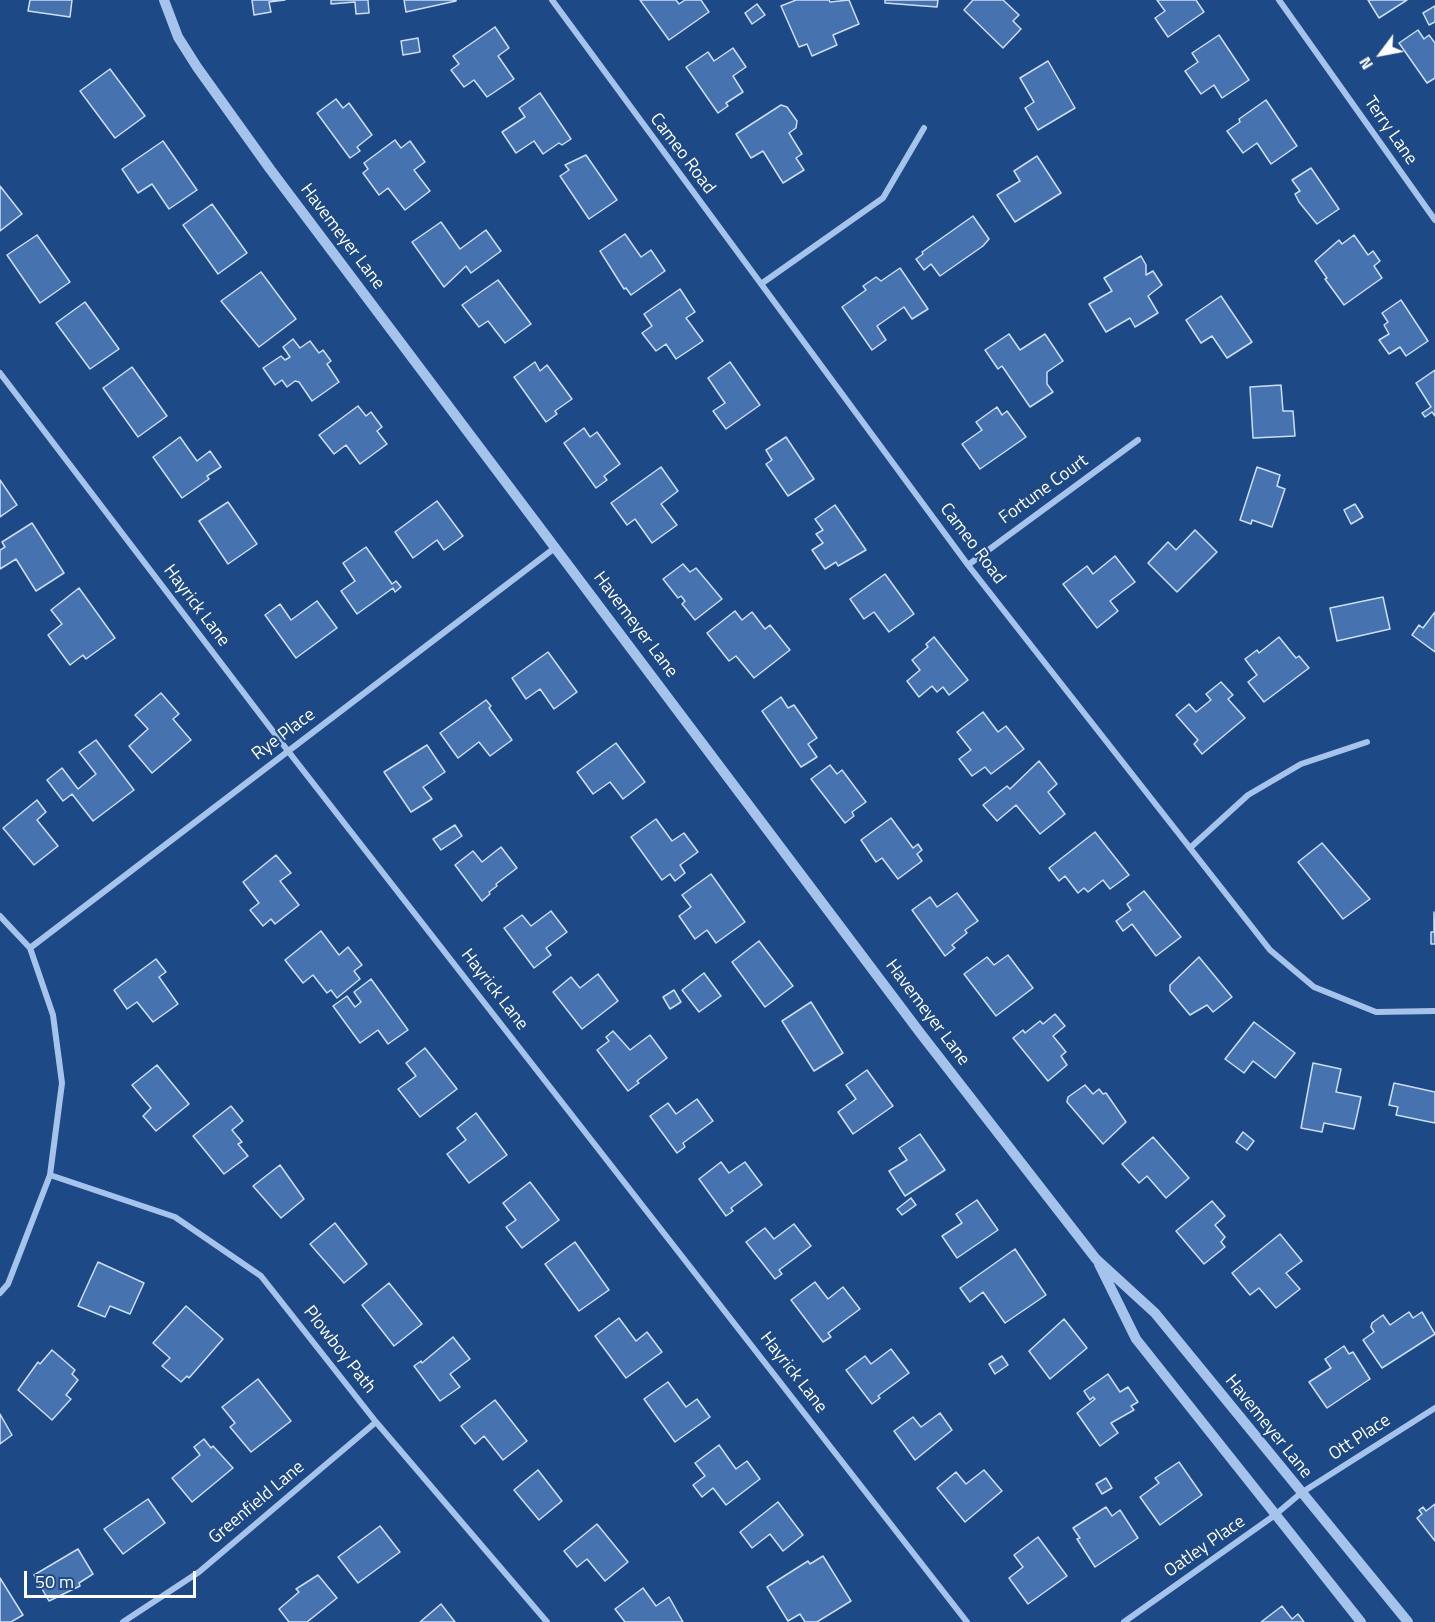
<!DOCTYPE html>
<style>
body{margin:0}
#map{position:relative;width:1435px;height:1622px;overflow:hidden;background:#1d4986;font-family:"Titillium Web",sans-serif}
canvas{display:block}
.north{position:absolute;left:1351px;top:24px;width:60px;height:60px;-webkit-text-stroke:4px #1d4986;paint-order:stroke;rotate:238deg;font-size:16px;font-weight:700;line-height:24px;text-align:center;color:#fff}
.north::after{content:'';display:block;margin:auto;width:21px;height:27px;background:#fff;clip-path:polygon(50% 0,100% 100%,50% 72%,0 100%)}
.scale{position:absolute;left:24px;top:1571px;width:172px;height:27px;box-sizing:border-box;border:3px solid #fff;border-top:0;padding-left:8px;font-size:18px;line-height:21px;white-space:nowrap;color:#fff;-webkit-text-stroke:4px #1d4986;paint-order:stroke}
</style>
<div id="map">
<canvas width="1435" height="1622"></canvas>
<div class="north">N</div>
<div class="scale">50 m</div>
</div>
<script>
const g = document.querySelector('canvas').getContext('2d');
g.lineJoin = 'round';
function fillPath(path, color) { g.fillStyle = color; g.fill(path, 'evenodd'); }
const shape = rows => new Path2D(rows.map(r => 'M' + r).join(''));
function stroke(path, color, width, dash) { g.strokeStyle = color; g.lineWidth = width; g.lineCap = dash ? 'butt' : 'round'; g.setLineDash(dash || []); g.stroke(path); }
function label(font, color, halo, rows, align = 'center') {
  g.font = font + ' "Titillium Web",sans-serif'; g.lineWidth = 4.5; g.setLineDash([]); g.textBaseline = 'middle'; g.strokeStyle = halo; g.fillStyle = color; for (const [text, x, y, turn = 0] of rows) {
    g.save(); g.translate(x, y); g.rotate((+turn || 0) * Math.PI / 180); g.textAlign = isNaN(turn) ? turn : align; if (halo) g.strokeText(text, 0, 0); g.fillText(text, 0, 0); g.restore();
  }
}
const building = shape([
 [30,0,72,0,70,17,28,11,30,0],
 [252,0,285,0,269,2,271,12,254,15,252,0],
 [331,0,368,0,369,13,356,14,355,2,331,4,331,0],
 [404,0,456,0,456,1,406,12,404,0],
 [640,0,676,0,679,4,685,0,701,0,709,12,669,40,640,0],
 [796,0,829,0,830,2,849,0,859,24,833,35,837,45,812,56,807,44,799,47,781,6,796,0],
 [885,0,938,0,937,7,885,3,885,0],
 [973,0,1003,0,1019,15,1013,21,1021,29,1003,48,964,10,973,0],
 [1157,0,1196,0,1204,12,1168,37,1155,18,1165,11,1157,0],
 [1368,0,1407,0,1379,18,1368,0],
 [757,4,765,15,752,24,745,13,757,4],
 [1435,6,1435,22,1429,25,1423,13,1435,6],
 [495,27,509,48,498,56,514,79,487,97,474,80,464,87,451,70,459,64,453,56,495,27],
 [1418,30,1424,39,1429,35,1435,43,1435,78,1427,83,1399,43,1418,30],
 [1219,35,1249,80,1222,98,1214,85,1201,94,1185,71,1198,62,1192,53,1219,35],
 [418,38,420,52,403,55,401,41,418,38],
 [733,48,746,67,733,76,743,92,726,103,728,106,718,113,686,67,708,52,714,61,733,48],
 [1048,61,1075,108,1038,130,1025,108,1034,102,1020,78,1048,61],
 [110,69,145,116,115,138,80,91,110,69],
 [540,93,571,139,562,145,559,143,543,154,534,141,516,153,502,132,525,117,519,108,540,93],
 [336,99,343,108,349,103,372,135,357,147,360,151,350,158,317,113,336,99],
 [1266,100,1297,146,1271,164,1257,143,1243,153,1227,131,1240,122,1239,119,1266,100],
 [781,105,787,107,797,121,796,128,789,133,802,154,796,158,804,170,783,183,763,151,751,158,736,134,781,105],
 [395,140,401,148,410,141,425,162,414,170,430,191,405,210,388,188,379,195,363,173,368,169,364,163,395,140],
 [163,141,197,190,169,209,152,184,138,193,122,169,163,141],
 [586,155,617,200,589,219,560,176,569,170,565,165,586,155],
 [1037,156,1061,193,1015,222,997,195,1020,181,1014,171,1037,156],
 [1311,168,1339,209,1317,224,1299,202,1295,194,1300,191,1292,180,1311,168],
 [0,186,22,214,0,231,0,186],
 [212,204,247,253,218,274,183,225,212,204],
 [973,216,989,239,983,246,940,276,931,264,924,270,916,259,923,254,922,252,973,216],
 [441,222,460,249,486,230,501,251,471,273,466,266,444,287,412,242,441,222],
 [625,234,641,257,651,250,665,271,631,295,626,288,624,289,600,251,625,234],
 [37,235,70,282,40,303,7,255,37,235],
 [1354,235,1368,255,1373,251,1380,261,1374,266,1382,278,1344,305,1325,279,1327,278,1315,261,1339,240,1342,244,1354,235],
 [1141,256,1146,265,1146,275,1153,271,1162,285,1148,296,1158,313,1135,327,1130,318,1106,332,1089,304,1112,291,1104,278,1141,256],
 [900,268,928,309,912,319,904,307,877,326,886,340,872,350,842,307,866,290,863,286,876,277,881,281,900,268],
 [261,272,296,319,259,347,221,301,261,272],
 [498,280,531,324,505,343,488,321,479,327,462,305,498,280],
 [680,289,695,312,686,318,703,341,676,359,666,344,656,351,642,333,652,326,644,314,680,289],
 [1221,296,1252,342,1227,358,1212,336,1201,343,1186,320,1221,296],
 [1401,300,1428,341,1406,356,1400,347,1389,354,1379,340,1389,334,1384,325,1388,322,1382,313,1401,300],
 [85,302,119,349,90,369,56,323,85,302],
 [1009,334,1020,350,1045,334,1063,361,1047,372,1047,384,1053,392,1030,407,1002,366,998,369,985,350,1009,334],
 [293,339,300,348,310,341,319,353,323,350,331,361,327,364,339,382,312,401,299,382,295,381,287,387,282,380,275,385,263,368,281,356,285,360,290,357,283,347,293,339],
 [535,362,540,371,547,365,572,399,555,411,557,414,546,422,514,377,535,362],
 [730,362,760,405,726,429,713,411,725,403,708,378,730,362],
 [132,367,167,416,138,437,103,388,132,367],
 [1435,370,1435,416,1432,412,1425,417,1422,413,1431,407,1416,383,1435,370],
 [1281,385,1283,411,1293,411,1295,436,1253,438,1250,387,1281,385],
 [358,406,366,416,371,412,382,427,377,431,387,444,360,464,346,445,334,454,319,435,358,406],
 [997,407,1002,415,1007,411,1026,437,980,469,962,444,982,430,976,422,997,407],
 [584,428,590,437,597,432,620,464,604,476,607,480,596,488,564,443,584,428],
 [180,437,197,461,210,451,221,467,207,476,209,479,182,498,153,457,180,437],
 [786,437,814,479,788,496,766,464,772,460,766,450,786,437],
 [661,467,678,491,661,504,677,525,652,543,635,519,627,525,611,503,661,467],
 [1257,467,1280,475,1277,486,1285,489,1272,527,1252,520,1251,524,1240,520,1257,467],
 [0,480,17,505,0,517,0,480],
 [437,501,463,536,444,550,437,540,413,558,395,532,437,501],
 [228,502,257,544,228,564,199,521,228,502],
 [1355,504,1363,517,1351,524,1344,510,1355,504],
 [835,505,866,550,838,566,836,562,825,569,812,550,823,543,816,534,823,530,815,519,835,505],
 [32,523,64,573,36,591,16,559,0,569,0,550,5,547,2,542,32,523],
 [1195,530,1217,552,1177,592,1148,563,1168,542,1176,550,1195,530],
 [366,547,392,584,396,581,401,587,395,592,393,588,357,614,341,591,355,581,343,563,366,547],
 [1115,556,1135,582,1110,601,1118,611,1097,628,1063,584,1087,566,1093,574,1115,556],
 [683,564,690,572,696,568,722,599,695,620,682,604,685,601,681,596,678,598,663,579,683,564],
 [885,574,914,614,889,632,874,612,864,619,850,599,885,574],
 [79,588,115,638,86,659,83,655,70,665,48,635,62,624,51,610,79,588],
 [1383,597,1390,629,1337,641,1330,608,1383,597],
 [317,601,337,628,296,658,265,615,280,604,291,620,317,601],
 [735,611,742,620,752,612,765,629,770,625,790,650,754,678,736,656,729,661,707,633,735,611],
 [1435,612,1435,652,1412,635,1419,625,1423,628,1435,612],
 [934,637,968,680,949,695,943,687,937,692,932,686,919,697,907,681,920,670,912,660,928,647,926,644,934,637],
 [1279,637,1296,658,1299,656,1309,668,1264,702,1248,682,1257,675,1245,659,1257,650,1259,653,1279,637],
 [548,652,577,692,554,709,540,689,526,699,512,678,548,652],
 [1221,682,1233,695,1228,699,1245,718,1202,754,1194,744,1198,740,1176,715,1189,704,1196,712,1211,700,1206,694,1221,682],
 [161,693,179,714,173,719,191,740,152,773,129,746,148,729,135,715,161,693],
 [781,697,788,708,794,705,817,738,808,744,817,757,801,767,762,711,781,697],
 [486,700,491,706,489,708,512,740,490,756,479,742,458,758,440,733,486,700],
 [983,712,998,732,1006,726,1024,749,991,774,985,767,972,776,959,759,971,750,957,732,983,712],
 [96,740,134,790,93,821,72,794,63,801,47,780,62,768,78,789,96,774,79,752,96,740],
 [616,743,645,782,623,799,610,782,593,794,577,772,616,743],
 [427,745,445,772,423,787,432,799,411,812,384,772,427,745],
 [1039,761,1057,784,1048,792,1065,814,1040,834,1016,805,997,821,983,805,1007,786,1010,789,1039,761],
 [830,765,837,774,842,770,866,802,852,812,854,816,845,823,811,779,830,765],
 [37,800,46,812,37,820,58,846,34,865,3,828,37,800],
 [891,818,913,848,918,844,922,850,917,854,922,861,898,879,882,858,876,862,861,840,891,818],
 [656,819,672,841,684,833,698,852,680,865,685,873,675,881,670,874,662,880,631,837,656,819],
 [455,825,462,836,441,850,433,839,455,825],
 [1095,832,1129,875,1110,889,1103,880,1088,892,1084,888,1078,893,1065,876,1059,881,1049,868,1095,832],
 [1322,843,1370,899,1343,919,1298,862,1322,843],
 [501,847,517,868,496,884,497,886,489,892,490,894,482,901,455,865,473,851,482,862,501,847],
 [276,855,291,873,280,881,299,905,275,924,271,919,263,926,250,910,259,903,243,882,276,855],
 [711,874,745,922,716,943,707,930,695,939,679,916,691,907,682,895,711,874],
 [1144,891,1181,937,1156,956,1132,924,1123,931,1116,921,1131,910,1127,904,1144,891],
 [957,893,978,921,965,930,967,933,952,945,955,948,945,956,912,910,930,897,937,907,957,893],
 [551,911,567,932,546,948,551,955,534,968,504,928,522,915,531,926,551,911],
 [1434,912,1435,944,1431,944,1431,932,1434,932,1434,912],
 [321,931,339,955,348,947,362,965,354,971,360,979,337,998,331,990,327,993,313,975,303,983,285,960,321,931],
 [759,941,793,986,765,1007,732,962,759,941],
 [1008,955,1033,988,996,1016,964,974,987,957,994,965,1008,955],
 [1199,957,1232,997,1213,1012,1207,1005,1190,1015,1170,991,1170,985,1199,957],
 [156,959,166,972,159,977,178,1004,153,1022,137,1002,127,1009,114,990,156,959],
 [704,973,721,996,699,1012,682,990,704,973],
 [598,974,618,1001,582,1029,553,992,571,977,580,988,598,974],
 [371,979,408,1030,388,1044,378,1030,360,1043,333,1006,347,996,355,1007,361,1002,354,992,371,979],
 [674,990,681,1002,670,1009,663,997,674,990],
 [811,1002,843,1053,814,1071,782,1021,811,1002],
 [1055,1014,1065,1026,1053,1036,1066,1052,1061,1056,1067,1065,1048,1081,1013,1038,1023,1030,1025,1033,1040,1021,1043,1024,1055,1014],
 [1254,1022,1295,1053,1275,1078,1253,1061,1244,1073,1225,1059,1254,1022],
 [613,1031,630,1050,650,1035,667,1058,637,1081,639,1083,628,1091,597,1050,609,1041,606,1037,613,1031],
 [425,1048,457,1089,420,1117,398,1089,416,1076,406,1063,425,1048],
 [1313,1063,1341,1069,1336,1092,1361,1097,1354,1129,1324,1123,1322,1132,1301,1128,1313,1063],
 [157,1065,189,1104,156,1131,143,1116,151,1108,132,1085,157,1065],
 [867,1070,893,1106,853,1134,838,1112,856,1099,846,1085,867,1070],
 [1394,1083,1435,1092,1435,1123,1396,1115,1398,1107,1389,1105,1394,1083],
 [1085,1085,1093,1094,1099,1089,1103,1094,1106,1093,1126,1122,1103,1144,1067,1102,1068,1097,1085,1085],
 [697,1099,713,1121,683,1143,685,1147,677,1153,650,1116,668,1103,676,1114,697,1099],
 [231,1106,243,1121,232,1130,242,1142,238,1144,248,1156,224,1174,193,1136,231,1106],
 [476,1113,507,1155,469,1183,447,1154,466,1140,457,1128,476,1113],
 [1243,1132,1254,1141,1247,1150,1236,1142,1243,1132],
 [920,1134,945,1170,905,1196,889,1171,907,1160,899,1148,920,1134],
 [1153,1137,1189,1178,1166,1198,1147,1176,1139,1183,1122,1164,1153,1137],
 [721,1162,729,1173,745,1162,762,1185,731,1208,733,1211,726,1216,699,1179,721,1162],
 [280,1165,304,1199,281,1218,253,1186,280,1165],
 [530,1182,559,1220,522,1248,506,1227,516,1220,503,1203,530,1182],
 [911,1198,916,1205,902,1215,897,1209,911,1198],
 [977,1200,998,1230,957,1258,942,1236,962,1223,956,1214,977,1200],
 [1212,1201,1225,1216,1215,1225,1225,1237,1221,1242,1225,1247,1204,1264,1176,1231,1212,1201],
 [335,1223,367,1264,344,1283,310,1244,335,1223],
 [794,1224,811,1246,779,1270,782,1274,775,1279,746,1242,765,1228,774,1239,794,1224],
 [1280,1234,1302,1261,1286,1273,1300,1289,1276,1308,1259,1288,1250,1295,1232,1273,1280,1234],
 [575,1242,609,1290,579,1311,545,1264,575,1242],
 [1015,1249,1046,1295,1005,1323,983,1292,970,1302,960,1288,1015,1249],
 [98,1262,144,1283,130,1314,110,1306,105,1317,78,1306,98,1262],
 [815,1282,828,1299,843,1287,860,1309,828,1333,831,1337,823,1342,791,1300,815,1282],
 [389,1283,422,1324,394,1346,362,1305,389,1283],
 [186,1306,223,1339,189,1378,187,1376,181,1382,162,1366,170,1358,153,1343,186,1306],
 [1409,1312,1413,1318,1422,1312,1435,1334,1382,1368,1363,1340,1374,1332,1371,1327,1372,1323,1383,1315,1390,1325,1409,1312],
 [619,1318,636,1341,647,1332,662,1352,626,1378,595,1336,619,1318],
 [1064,1319,1087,1348,1050,1379,1029,1351,1064,1319],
 [453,1337,470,1359,450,1374,460,1387,440,1401,414,1366,421,1361,422,1363,453,1337],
 [1344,1346,1349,1354,1353,1352,1370,1379,1327,1408,1309,1382,1331,1368,1325,1359,1344,1346],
 [891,1349,909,1373,878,1396,880,1398,872,1404,846,1370,865,1356,871,1364,891,1349],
 [52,1350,75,1370,72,1374,78,1380,66,1395,71,1399,52,1420,18,1390,38,1362,40,1364,52,1350],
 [1002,1356,1008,1365,995,1374,989,1364,1002,1356],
 [1108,1374,1120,1392,1128,1387,1138,1402,1131,1406,1134,1410,1111,1423,1118,1433,1100,1446,1077,1413,1095,1399,1093,1397,1090,1400,1084,1391,1108,1374],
 [258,1379,291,1421,251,1452,230,1427,235,1423,222,1407,258,1379],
 [668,1382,686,1407,697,1399,710,1417,675,1442,644,1399,668,1382],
 [495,1400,527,1441,503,1460,484,1436,475,1444,461,1426,495,1400],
 [940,1413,952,1430,915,1460,894,1431,913,1417,921,1427,940,1413],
 [0,1414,12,1435,0,1444,0,1414],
 [204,1439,211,1448,213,1446,233,1468,192,1502,172,1478,200,1455,194,1447,204,1439],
 [719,1445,736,1469,747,1461,760,1479,726,1505,713,1488,702,1497,693,1485,705,1476,695,1463,719,1445],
 [1179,1462,1202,1495,1160,1525,1140,1497,1159,1483,1155,1478,1179,1462],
 [538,1470,562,1501,539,1520,514,1490,538,1470],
 [984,1470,1002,1491,965,1522,937,1488,956,1472,966,1484,984,1470],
 [1106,1478,1112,1488,1102,1494,1096,1484,1106,1478],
 [148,1499,165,1523,123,1554,104,1529,148,1499],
 [778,1502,803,1535,783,1551,770,1534,752,1548,740,1532,778,1502],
 [1435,1504,1435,1541,1417,1518,1422,1514,1419,1510,1423,1507,1426,1511,1435,1504],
 [1106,1507,1112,1516,1120,1510,1138,1538,1095,1567,1077,1539,1080,1538,1073,1528,1106,1507],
 [597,1524,628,1562,605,1581,587,1559,577,1567,564,1551,597,1524],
 [380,1526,400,1552,358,1583,338,1557,380,1526],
 [1038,1537,1067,1576,1028,1604,1009,1578,1023,1567,1014,1555,1038,1537],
 [78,1549,93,1574,79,1583,80,1586,49,1601,34,1575,78,1549],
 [823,1556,851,1601,817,1622,805,1622,800,1614,788,1621,767,1587,808,1561,810,1564,823,1556],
 [318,1575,337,1598,307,1622,289,1622,279,1609,299,1592,296,1589,318,1575],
 [0,1578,23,1615,11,1622,0,1622,0,1578],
 [643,1588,656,1606,669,1597,683,1622,625,1622,615,1609,643,1588],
 [441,1604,455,1622,420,1622,441,1604],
 [1282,1606,1292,1619,1298,1614,1304,1622,1261,1622,1282,1606]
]);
const minor = shape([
 [552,0,968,565,1270,950,1314,987,1376,1012,1435,1011],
 [1279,0,1435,220],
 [761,284,883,198,924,128],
 [0,373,288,751,967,1622],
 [968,565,1138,440],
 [1190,848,1248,795,1301,764,1367,742],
 [0,916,30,948,53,1015,62,1083,50,1175,8,1284,0,1293],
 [30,948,556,547],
 [50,1175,175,1217,261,1276,376,1422,547,1622],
 [123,1622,199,1572,376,1422],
 [1124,1622,1275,1515,1301,1493,1435,1408]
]);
const tertiary = shape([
 [164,0,178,37,197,67,270,169,921,1034,1096,1259,1155,1313,1408,1622],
 [1099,1264,1136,1339,1361,1622]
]);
const streetNames = [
 ["Terry Lane",1390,131,55],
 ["Cameo Road",682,154,53],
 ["Havemeyer Lane",342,237,53],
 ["Fortune Court",1044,490,-36],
 ["Cameo Road",972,544,53],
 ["Hayrick Lane",196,606,53],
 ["Havemeyer Lane",635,625,53],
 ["Rye Place",284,735,-37],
 ["Hayrick Lane",494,990,52],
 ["Havemeyer Lane",927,1013,53],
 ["Plowboy Path",339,1350,52],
 ["Hayrick Lane",793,1373,52],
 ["Havemeyer Lane",1268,1427,51],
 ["Ott Place",1360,1438,-33],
 ["Greenfield Lane",257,1503,-40],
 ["Oatley Place",1205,1547,-35]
];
fillPath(building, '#4672af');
stroke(building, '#cbdef8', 1.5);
stroke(minor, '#a6c3eb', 6);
stroke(tertiary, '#a6c3eb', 10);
label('18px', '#fff', '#1d4986', streetNames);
</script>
